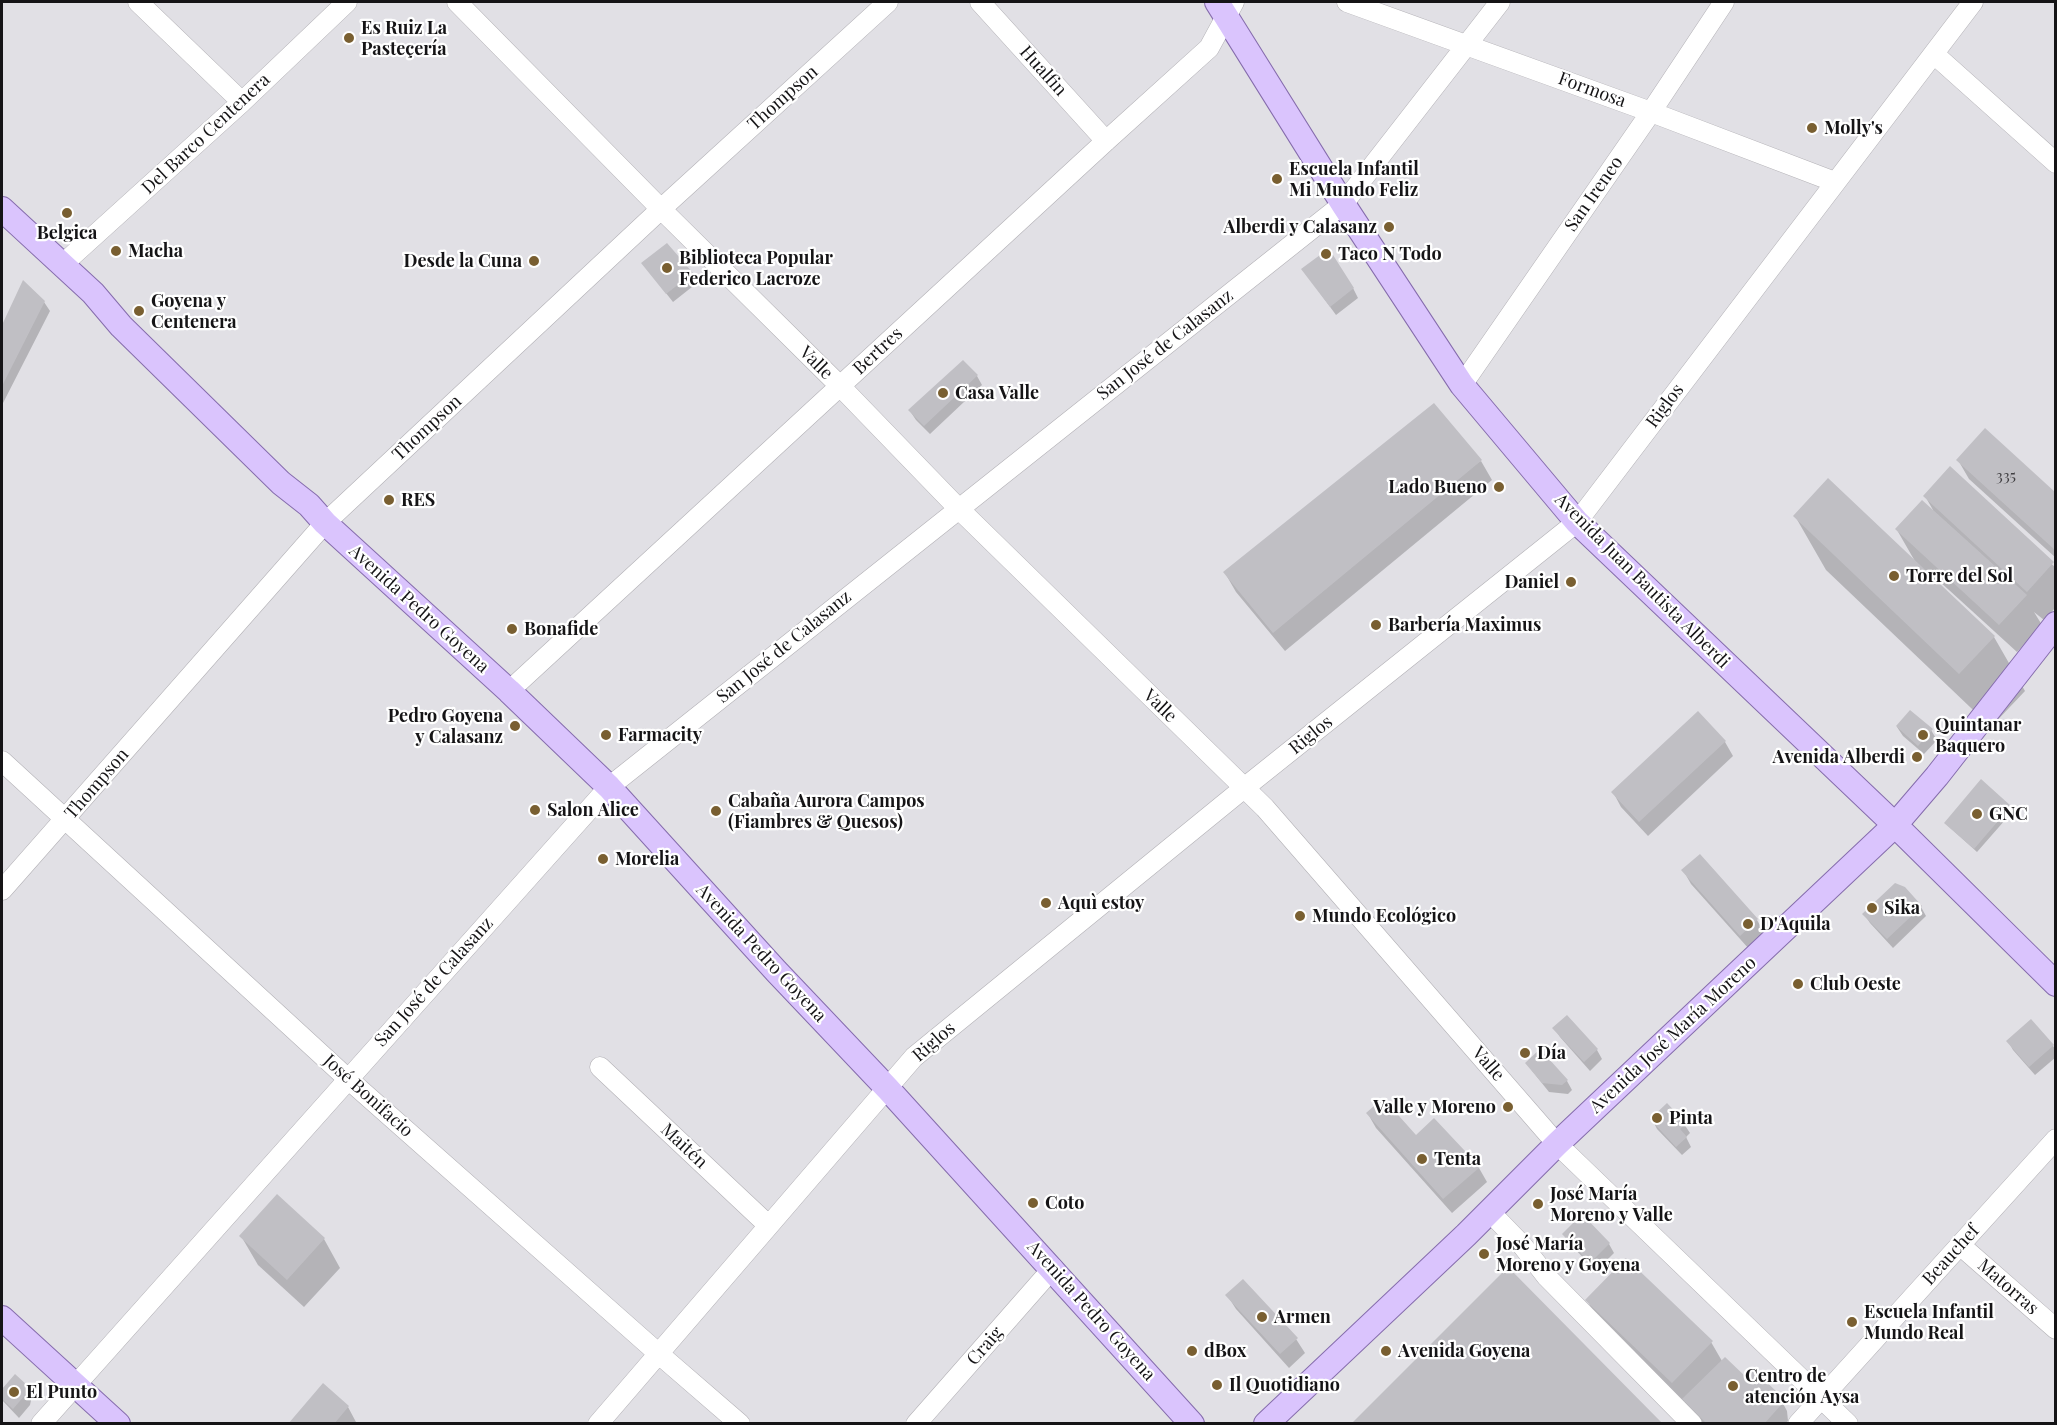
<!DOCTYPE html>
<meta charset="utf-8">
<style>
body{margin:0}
#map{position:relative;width:2057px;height:1425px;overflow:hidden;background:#e1e0e5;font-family:"Playfair Display",serif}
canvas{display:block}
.frame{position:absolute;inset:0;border:3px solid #151416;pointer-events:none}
</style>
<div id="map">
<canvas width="2057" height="1425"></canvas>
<div class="frame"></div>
</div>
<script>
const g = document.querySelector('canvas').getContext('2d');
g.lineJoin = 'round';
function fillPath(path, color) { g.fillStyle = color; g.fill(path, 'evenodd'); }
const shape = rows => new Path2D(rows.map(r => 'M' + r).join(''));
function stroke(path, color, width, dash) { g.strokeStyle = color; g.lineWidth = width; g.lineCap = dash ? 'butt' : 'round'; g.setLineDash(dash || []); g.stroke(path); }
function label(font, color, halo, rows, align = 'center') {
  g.font = font + ' "Playfair Display",serif'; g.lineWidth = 4.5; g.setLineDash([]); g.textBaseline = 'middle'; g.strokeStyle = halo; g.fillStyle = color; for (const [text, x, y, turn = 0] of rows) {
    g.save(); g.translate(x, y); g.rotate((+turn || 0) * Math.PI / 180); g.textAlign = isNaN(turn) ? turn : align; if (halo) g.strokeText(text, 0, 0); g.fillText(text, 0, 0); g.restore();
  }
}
const shadow = shape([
 [643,264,692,274,697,283,673,302],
 [1309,278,1353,288,1358,298,1336,315],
 [24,283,44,302,50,311,2,405,2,328],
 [963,362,977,376,982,385,930,434,916,420,910,411],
 [1985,431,2056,494,2056,558,1969,479,1958,460],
 [1481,461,1492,480,1285,651,1236,592,1225,573],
 [1950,469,2056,568,2056,607,2044,620,2034,612,2042,625,2017,652,1938,580,1936,582,1994,637,2025,691,1991,727,1826,570,1795,516,1916,563,1897,530,1933,510,1925,496],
 [1698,713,1725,742,1733,756,1648,836,1621,807,1613,792],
 [1897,727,1931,730,1937,740,1924,754,1903,736],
 [2010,806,2013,811,1977,852,1945,823],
 [1699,856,1757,920,1765,934,1749,949,1691,884,1683,870],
 [1921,907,1926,916,1893,948,1870,923,1864,914],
 [1567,1017,1597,1050,1602,1059,1590,1071,1560,1037,1554,1028],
 [2008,1041,2053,1046,2056,1050,2056,1057,2035,1075,2013,1050],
 [1540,1051,1567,1081,1572,1090,1568,1094,1549,1092,1533,1072,1527,1063],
 [1368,1114,1479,1168,1487,1182,1452,1213,1376,1128],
 [1652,1119,1684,1124,1690,1133,1686,1137,1691,1147,1682,1155,1657,1129],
 [1582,1216,1609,1244,1614,1253,1596,1271,1569,1243,1564,1234],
 [241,1236,324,1239,340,1268,304,1307,258,1265],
 [1227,1295,1296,1339,1305,1353,1289,1368,1236,1309],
 [1587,1300,1711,1342,1722,1361,1746,1379,1779,1396,1787,1411,1788,1421,1785,1424,1702,1424,1692,1414,1684,1401,1683,1402,1598,1320],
 [15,1376,26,1386,32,1396,30,1405,19,1418,2,1400,2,1391],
 [323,1386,348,1407,356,1422,355,1424,290,1424]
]);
const building = shape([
 [667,243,693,273,666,294,641,263],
 [1324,252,1333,255,1354,288,1330,307,1301,269],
 [23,280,45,301,2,386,2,325],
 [963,360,978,375,924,426,908,410],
 [1434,403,1482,460,1273,633,1223,572],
 [1985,428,2055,492,2055,550,1956,460],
 [1950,466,2054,562,2027,592,1923,496],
 [1828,478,1995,636,1959,674,1793,516],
 [1922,500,2027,595,1999,625,1895,529],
 [1910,710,1933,729,1918,746,1896,726],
 [1698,711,1726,741,1639,822,1611,792],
 [1981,779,2011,806,1974,849,1944,823],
 [1700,854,1758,919,1740,936,1681,870],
 [1895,883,1905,887,1922,906,1887,939,1862,914],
 [1567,1015,1598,1049,1584,1062,1552,1028],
 [2031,1019,2054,1045,2029,1067,2006,1041],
 [1540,1049,1568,1080,1562,1085,1542,1083,1525,1063],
 [1383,1098,1416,1135,1434,1118,1480,1167,1443,1199,1366,1113],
 [1667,1103,1686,1123,1680,1129,1687,1137,1676,1147,1650,1119],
 [277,1194,325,1238,287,1280,239,1236],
 [1582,1214,1610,1243,1590,1263,1562,1234],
 [1626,1258,1713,1341,1672,1383,1585,1300],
 [1508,1267,1663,1424,1351,1424],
 [1243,1279,1298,1338,1280,1354,1225,1295],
 [1725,1357,1746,1377,1753,1369,1780,1395,1780,1406,1764,1424,1707,1424,1682,1399],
 [15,1374,27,1385,25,1395,13,1409,2,1399,2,1389],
 [323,1383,349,1406,334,1424,288,1424]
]);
const minor = shape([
 [138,2,242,102],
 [457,2,661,209,840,386,958,508,1265,808,1557,1144,1848,1424],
 [980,2,1106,141],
 [1347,2,1651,112,1835,182],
 [1934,54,2056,163],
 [63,264,242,102,347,2],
 [1462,385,1651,112,1724,2],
 [509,691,1106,141,1209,48,1234,2],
 [2,761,348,1079,659,1354,740,1424],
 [2,890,325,523,661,209,888,2],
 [600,1067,768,1225],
 [1490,1212,1522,1245,1547,1277,1692,1424],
 [1960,1245,2056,1329],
 [41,1424,609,787,1343,204,1500,2],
 [598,1424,914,1057,1244,788,1577,522,1973,2],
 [916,1424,1053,1268],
 [1798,1424,2056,1139]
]);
const major = shape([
 [1217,2,1343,204,1462,385,1577,522,1895,825,2056,984],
 [2,209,93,293,121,326,281,483,309,505,325,523,509,691,609,787,776,971,888,1089,1192,1424],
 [2,1318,118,1424],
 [1266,1424,1466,1235,1557,1144,1895,825,1937,776,2056,624]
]);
const markers = [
 [349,38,6,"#795f31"],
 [1812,128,6,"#795f31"],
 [1277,179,6,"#795f31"],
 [67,213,6,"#795f31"],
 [1389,227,6,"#795f31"],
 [116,251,6,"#795f31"],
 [1326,254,6,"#795f31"],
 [534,261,6,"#795f31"],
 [667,268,6,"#795f31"],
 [139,311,6,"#795f31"],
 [943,393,6,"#795f31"],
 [1499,487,6,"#795f31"],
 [389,500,6,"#795f31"],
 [1894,576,6,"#795f31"],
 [1571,582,6,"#795f31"],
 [1376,625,6,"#795f31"],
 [512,629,6,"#795f31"],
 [515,726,6,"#795f31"],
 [606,735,6,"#795f31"],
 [1923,735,6,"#795f31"],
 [1917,757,6,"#795f31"],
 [535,810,6,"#795f31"],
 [716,811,6,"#795f31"],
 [1977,814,6,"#795f31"],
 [603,859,6,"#795f31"],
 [1046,903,6,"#795f31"],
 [1872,908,6,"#795f31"],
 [1300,916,6,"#795f31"],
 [1748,924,6,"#795f31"],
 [1798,984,6,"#795f31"],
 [1525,1053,6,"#795f31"],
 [1508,1107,6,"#795f31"],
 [1657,1118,6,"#795f31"],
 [1422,1159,6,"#795f31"],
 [1033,1203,6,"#795f31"],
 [1538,1204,6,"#795f31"],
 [1484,1254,6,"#795f31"],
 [1262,1317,6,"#795f31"],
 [1852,1322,6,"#795f31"],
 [1192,1351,6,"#795f31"],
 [1386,1351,6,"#795f31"],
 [1217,1385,6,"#795f31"],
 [1733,1386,6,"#795f31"],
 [14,1392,6,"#795f31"]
];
const numberNames = [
 ["335",2006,476]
];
const poiNames = [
 ["Es Ruiz La",361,28],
 ["Pasteçería",361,49],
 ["Molly's",1824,128],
 ["Escuela Infantil",1289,169],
 ["Mi Mundo Feliz",1289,190],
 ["Alberdi y Calasanz",1377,227,"right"],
 ["Belgica",67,233,"center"],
 ["Macha",128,251],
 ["Taco N Todo",1338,254],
 ["Biblioteca Popular",679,258],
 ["Federico Lacroze",679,279],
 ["Desde la Cuna",522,261,"right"],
 ["Goyena y",151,301],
 ["Centenera",151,322],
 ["Casa Valle",955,393],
 ["Lado Bueno",1487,487,"right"],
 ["RES",401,500],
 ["Torre del Sol",1906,576],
 ["Daniel",1559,582,"right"],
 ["Barbería Maximus",1388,625],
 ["Bonafide",524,629],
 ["Pedro Goyena",503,716,"right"],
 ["y Calasanz",503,737,"right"],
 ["Quintanar",1935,725],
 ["Baquero",1935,746],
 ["Farmacity",618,735],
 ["Avenida Alberdi",1905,757,"right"],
 ["Cabaña Aurora Campos",728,801],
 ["(Fiambres & Quesos)",728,822],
 ["Salon Alice",547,810],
 ["GNC",1989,814],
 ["Morelia",615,859],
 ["Aquì estoy",1058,903],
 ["Sika",1884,908],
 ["Mundo Ecológico",1312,916],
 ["D'Aquila",1760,924],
 ["Club Oeste",1810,984],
 ["Día",1537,1053],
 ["Valle y Moreno",1496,1107,"right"],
 ["Pinta",1669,1118],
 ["Tenta",1434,1159],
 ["José María",1550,1194],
 ["Moreno y Valle",1550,1215],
 ["Coto",1045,1203],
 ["José María",1496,1244],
 ["Moreno y Goyena",1496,1265],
 ["Escuela Infantil",1864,1312],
 ["Mundo Real",1864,1333],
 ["Armen",1274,1317],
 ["dBox",1204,1351],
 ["Avenida Goyena",1398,1351],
 ["Centro de",1745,1376],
 ["atención Aysa",1745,1397],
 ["Il Quotidiano",1229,1385],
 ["El Punto",26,1392]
];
const streetNames = [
 ["Hualfin",1043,71,48],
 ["Formosa",1592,90,20],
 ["Thompson",783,98,-42],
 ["Del Barco Centenera",206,134,-43],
 ["San Ireneo",1594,194,-55],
 ["San José de Calasanz",1165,345,-38],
 ["Bertres",878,351,-43],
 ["Valle",816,363,45],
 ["Riglos",1665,406,-53],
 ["Thompson",427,428,-43],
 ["Avenida Juan Bautista Alberdi",1642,581,45],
 ["Avenida Pedro Goyena",419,609,42],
 ["San José de Calasanz",784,647,-39],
 ["Valle",1160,706,44],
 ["Riglos",1311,735,-39],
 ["Thompson",97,784,-49],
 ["Avenida Pedro Goyena",761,953,47],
 ["San José de Calasanz",434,982,-48],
 ["Avenida José María Moreno",1673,1035,-43],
 ["Riglos",934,1042,-41],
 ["Valle",1488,1064,49],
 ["José Bonifacio",368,1096,42],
 ["Maitén",684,1146,43],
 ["Beauchef",1951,1255,-48],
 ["Matorras",2008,1287,41],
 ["Avenida Pedro Goyena",1091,1311,48],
 ["Craig",985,1346,-49]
];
fillPath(shadow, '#0003');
fillPath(building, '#c0bfc4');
stroke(minor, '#b2b0b5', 21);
stroke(major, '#856cac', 26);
stroke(minor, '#fff', 20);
stroke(major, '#dac4fd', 24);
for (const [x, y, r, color] of markers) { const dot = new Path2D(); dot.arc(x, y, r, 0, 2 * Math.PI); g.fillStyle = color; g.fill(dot); stroke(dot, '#fff', 2); }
label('15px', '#403f42', null, numberNames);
label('bold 18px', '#151416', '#fff', poiNames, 'left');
label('18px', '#151416', '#fff', streetNames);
</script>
